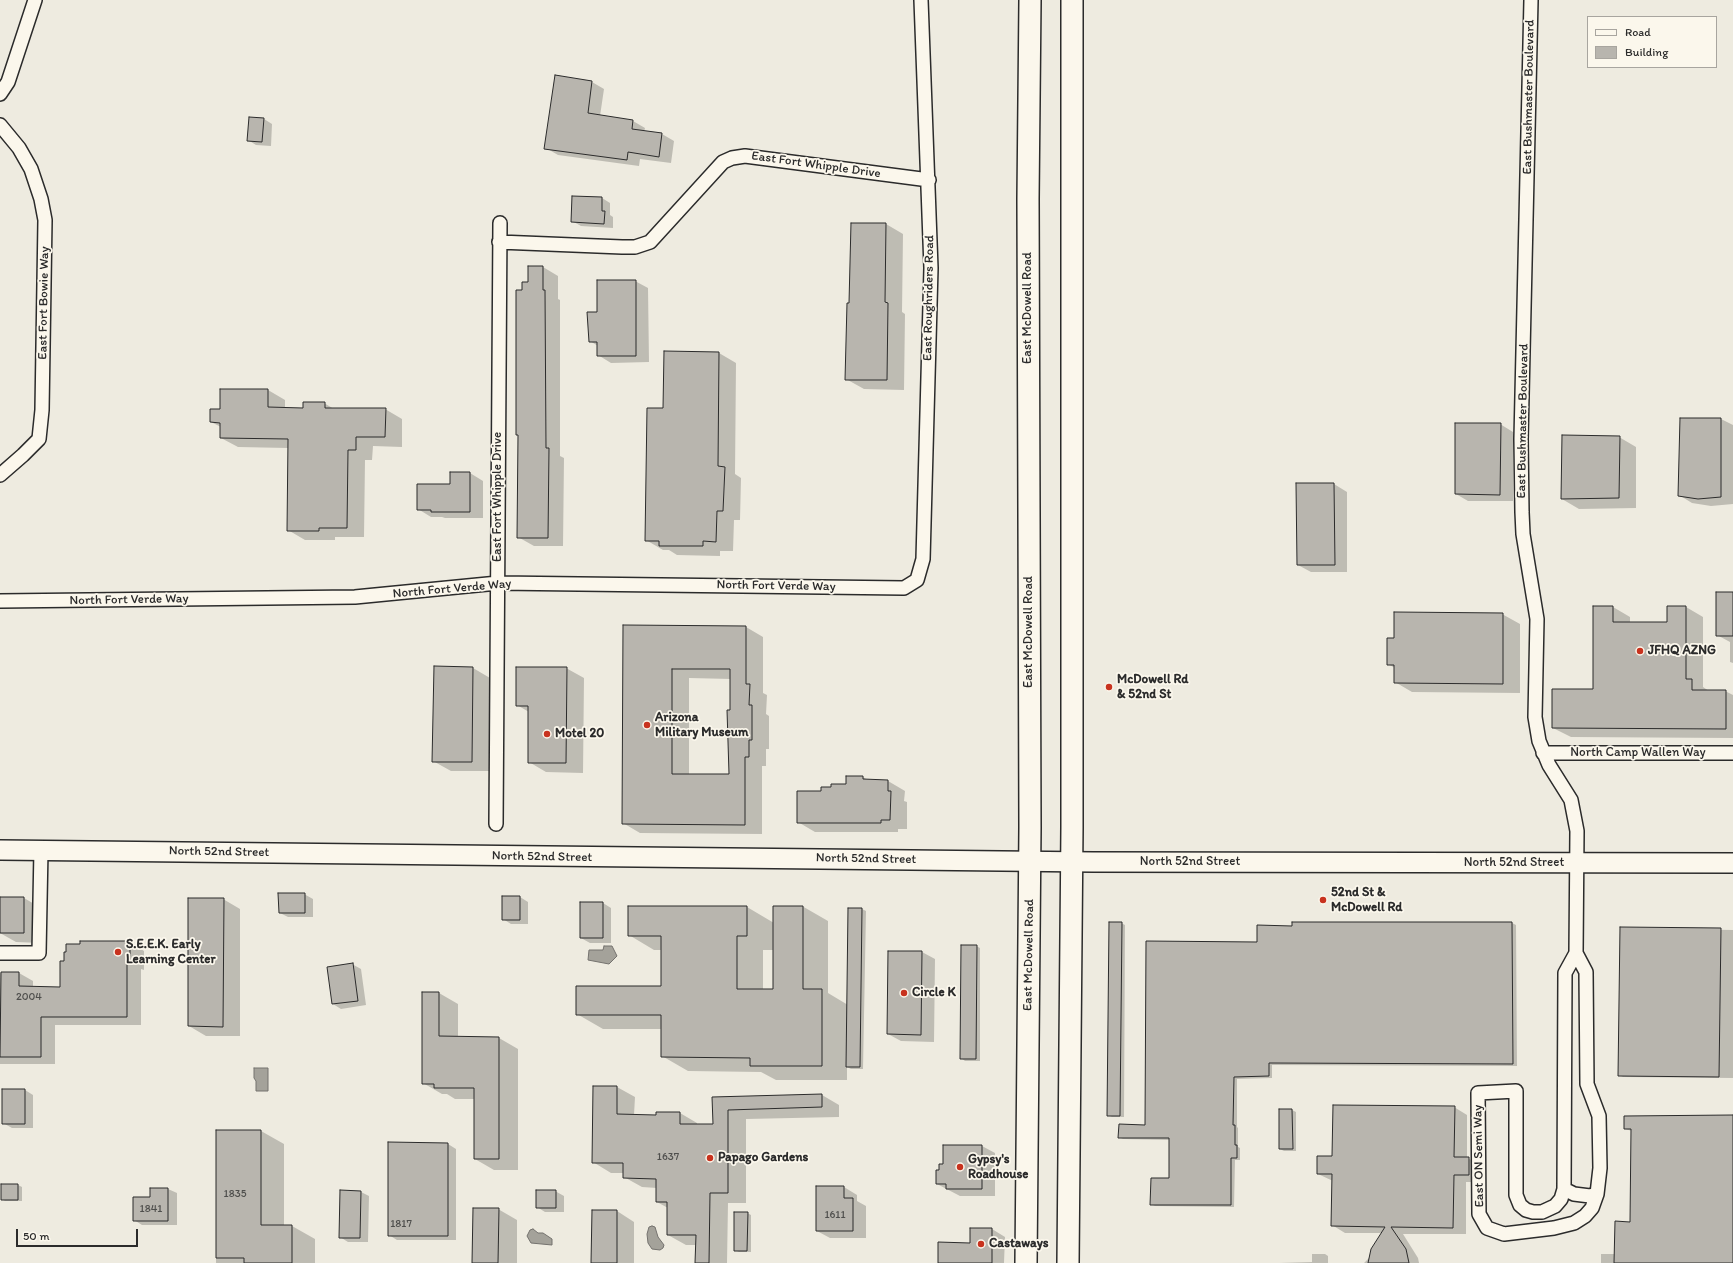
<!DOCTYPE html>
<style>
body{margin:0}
#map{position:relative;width:1733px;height:1263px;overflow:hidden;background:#eeebe0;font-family:Itim,sans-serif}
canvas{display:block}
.legend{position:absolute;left:1587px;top:16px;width:130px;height:52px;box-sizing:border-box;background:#fbf7ec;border:1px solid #a8a59f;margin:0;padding:5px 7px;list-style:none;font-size:12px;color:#2b2b2b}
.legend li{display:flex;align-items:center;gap:8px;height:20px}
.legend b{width:20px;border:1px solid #a8a59f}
.scale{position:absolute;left:16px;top:1229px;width:122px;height:18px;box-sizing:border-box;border:2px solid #2b2b2b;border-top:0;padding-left:5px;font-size:12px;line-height:14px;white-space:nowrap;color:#2b2b2b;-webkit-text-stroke:3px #fbf7ec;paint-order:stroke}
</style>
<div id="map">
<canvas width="1733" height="1263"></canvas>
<ul class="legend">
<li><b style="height:5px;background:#fbf7ec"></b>Road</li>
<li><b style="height:11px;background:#b8b5ae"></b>Building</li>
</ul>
<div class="scale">50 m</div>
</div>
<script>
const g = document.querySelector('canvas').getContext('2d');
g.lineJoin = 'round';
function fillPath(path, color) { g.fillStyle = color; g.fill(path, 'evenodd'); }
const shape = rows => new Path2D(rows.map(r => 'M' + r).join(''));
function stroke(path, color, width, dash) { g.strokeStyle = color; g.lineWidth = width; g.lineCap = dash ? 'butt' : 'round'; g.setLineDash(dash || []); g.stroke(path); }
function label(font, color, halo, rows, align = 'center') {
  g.font = font + ' Itim,sans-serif'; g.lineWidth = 3.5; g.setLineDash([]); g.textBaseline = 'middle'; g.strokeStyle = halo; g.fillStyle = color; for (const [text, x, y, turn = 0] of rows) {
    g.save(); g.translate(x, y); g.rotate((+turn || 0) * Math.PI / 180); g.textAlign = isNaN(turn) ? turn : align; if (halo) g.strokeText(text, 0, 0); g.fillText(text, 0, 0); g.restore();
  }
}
const water = shape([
 [604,946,612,946,617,956,609,964,588,960,589,950,603,950,604,946],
 [254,1068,268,1068,268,1091,256,1091,256,1081,254,1078,254,1068],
 [652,1226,655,1227,658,1237,664,1245,663,1248,660,1250,652,1249,648,1243,647,1234,649,1227,652,1226],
 [533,1229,538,1233,543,1233,552,1239,552,1245,531,1243,527,1236,530,1230,533,1229]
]);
const shadow = shape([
 [556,77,592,82,604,89,600,116,633,121,645,128,644,132,662,134,674,141,671,163,640,159,639,166,558,155,546,148],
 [250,118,264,119,272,124,271,146,256,145,248,140],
 [602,198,610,203,610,215,613,217,613,228,581,226,572,221],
 [886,224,903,234,902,312,905,314,904,390,864,389,846,379,850,304],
 [543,267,558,276,558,299,560,300,560,456,564,458,563,546,534,546,518,537,523,291],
 [635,281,648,288,649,362,611,363,598,355,598,346,590,341,598,313],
 [665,352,719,353,736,363,735,474,741,478,740,520,734,520,733,551,720,551,720,556,677,555,669,550,663,550,646,540,664,409],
 [221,390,268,390,285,400,285,408,304,409,324,403,334,409,385,409,402,419,402,447,373,446,372,460,365,460,364,537,335,537,335,540,305,540,288,530,288,448,238,447,221,438,221,427,211,422,221,410],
 [1681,419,1721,419,1733,425,1733,504,1711,506,1692,503,1679,495],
 [1500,424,1513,432,1513,501,1468,501,1456,494],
 [1619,437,1636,447,1636,508,1579,509,1562,499],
 [470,473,483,481,483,518,445,518,442,517,431,517,418,509,451,485],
 [1334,484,1347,492,1347,572,1311,572,1298,565],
 [1733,593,1733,663,1730,662,1730,642,1717,635],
 [1613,607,1630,617,1630,623,1668,623,1686,607,1703,617,1703,687,1709,691,1725,691,1733,695,1733,738,1571,737,1553,728,1594,690],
 [1502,614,1520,624,1520,693,1412,692,1395,682,1395,668,1388,664,1395,639],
 [624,626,746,627,763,637,763,693,767,695,766,714,769,716,769,749,766,749,766,766,762,766,762,834,640,833,623,823],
 [689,678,731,679,730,775,689,775],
 [473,668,490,678,489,771,451,771,433,761],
 [566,668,584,678,583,773,546,772,529,762,529,712,517,705],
 [863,777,869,781,888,781,905,791,904,801,907,802,907,829,898,829,898,832,815,832,798,822,822,792,847,785],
 [304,894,313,899,313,917,288,917,280,913],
 [520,897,528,902,528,924,511,924,503,919],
 [0,898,24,898,41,908,41,943,16,942,0,933],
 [223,899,240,909,240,1036,206,1036,189,1026],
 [603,903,611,908,611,943,590,943,581,938],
 [802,906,828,921,828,993,848,1005,849,909,862,909,866,911,863,1069,851,1069,847,1067,847,1080,776,1080,761,1072,688,1071,662,1056,662,1029,603,1029,577,1014,662,987,662,950,654,950,629,935,747,907,774,923],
 [763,950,774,950,774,990,763,990],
 [1121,923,1125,925,1124,1117,1112,1117,1108,1115],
 [1512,923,1516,925,1517,1066,1272,1065,1272,1078,1237,1079,1237,1127,1238,1128,1238,1147,1240,1148,1240,1160,1235,1160,1234,1207,1155,1206,1151,1204,1170,1179,1170,1140,1123,1139,1119,1137,1146,1126,1258,943,1293,927],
 [1621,928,1733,930,1733,1078,1623,1077,1619,1075],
 [130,942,144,951,144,970,141,969,141,1025,55,1025,55,1064,0,1064,0,973,19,973,33,981,33,987,61,988,65,962],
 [976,946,980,948,980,1061,965,1061,961,1058],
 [922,952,935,959,934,1042,901,1041,888,1034],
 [352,964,361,969,366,1005,341,1009,333,1004],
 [439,993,458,1004,458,1038,499,1038,518,1049,518,1170,494,1170,475,1159,475,1099,455,1099,447,1094,442,1094,423,1083],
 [617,1087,635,1097,634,1115,657,1116,680,1113,697,1123,697,1125,714,1125,713,1098,822,1095,839,1105,839,1117,746,1119,746,1203,728,1203,727,1263,696,1263,697,1245,686,1245,668,1235,668,1208,657,1202,657,1188,642,1187,624,1177,624,1173,611,1173,593,1162],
 [25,1090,33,1095,33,1128,12,1128,3,1123],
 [1454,1107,1467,1115,1467,1158,1482,1165,1482,1182,1466,1182,1466,1234,1403,1234,1418,1258,1419,1263,1364,1263,1371,1256,1382,1233,1345,1233,1332,1225,1333,1181,1318,1174,1333,1157],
 [1280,1110,1292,1110,1296,1112,1296,1151,1284,1151,1280,1149],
 [1733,1116,1733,1263,1601,1263,1601,1254,1615,1254,1631,1223,1632,1131,1625,1129],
 [217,1131,261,1131,284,1144,284,1226,292,1226,315,1239,315,1263,216,1263],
 [448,1144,456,1149,456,1240,397,1240,389,1235],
 [982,1146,995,1153,995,1196,960,1196,937,1184,940,1171,944,1165],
 [18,1185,22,1187,22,1201,5,1201,2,1199],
 [817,1187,844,1187,857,1195,857,1201,866,1206,866,1238,830,1238,817,1231],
 [151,1189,168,1189,177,1193,177,1225,142,1225,134,1220,151,1198],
 [555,1191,564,1196,564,1212,545,1212,537,1207],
 [361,1192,369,1196,368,1242,348,1242,340,1237],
 [498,1209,517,1220,517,1263,473,1263],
 [617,1211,634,1222,634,1263,592,1263],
 [747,1213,751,1215,751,1252,739,1252,735,1250],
 [992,1229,1005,1237,1004,1263,939,1263],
 [1312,1254,1325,1254,1328,1256,1328,1263,1279,1263,1312,1262]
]);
const building = shape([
 [555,75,592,81,588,113,633,120,632,129,662,133,659,157,628,152,627,160,544,149,555,75],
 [249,117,264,118,262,142,247,141,249,117],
 [572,196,602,197,602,211,605,211,604,224,571,222,572,196],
 [851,223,886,223,885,302,888,303,887,380,845,380,847,303,849,303,851,223],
 [528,266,543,266,543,290,545,290,546,448,549,448,548,538,517,538,518,435,516,435,516,290,522,290,522,282,528,282,528,266],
 [597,280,636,280,636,356,597,356,597,342,589,342,587,312,597,312,597,280],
 [664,351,719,352,718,466,725,467,723,511,717,511,716,542,703,541,703,546,659,546,659,541,645,541,647,408,663,408,664,351],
 [220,389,268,389,268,407,303,408,303,402,325,402,325,408,386,408,385,437,356,437,356,450,348,450,347,528,319,528,319,531,287,531,288,439,220,438,220,423,210,422,210,409,220,409,220,389],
 [1680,418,1721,418,1721,497,1698,499,1678,496,1680,418],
 [1455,423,1501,423,1500,495,1455,494,1455,423],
 [1562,435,1620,436,1619,498,1561,499,1562,435],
 [450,472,470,472,470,512,431,512,431,510,417,510,417,484,450,484,450,472],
 [1296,483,1334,483,1335,565,1297,565,1296,483],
 [1716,592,1733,592,1733,636,1716,636,1716,592],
 [1593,606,1613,606,1613,622,1667,622,1667,606,1686,606,1686,679,1692,679,1692,690,1726,690,1726,729,1552,728,1552,689,1593,689,1593,606],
 [1394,612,1503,613,1503,684,1394,683,1394,665,1387,665,1387,638,1394,638,1394,612],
 [623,625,746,626,746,684,750,684,749,705,752,705,752,740,749,740,749,757,745,757,745,825,622,824,623,625],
 [672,669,730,669,730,710,727,710,729,774,672,774,672,669],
 [434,666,473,667,472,762,432,762,434,666],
 [516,667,567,667,566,763,528,763,528,706,516,706,516,667],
 [846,776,863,776,863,779,888,780,888,791,891,791,890,820,881,820,881,823,797,823,797,791,821,791,821,787,831,787,831,784,846,784,846,776],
 [278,893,305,893,305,913,279,913,278,893],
 [502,896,520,896,520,920,502,920,502,896],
 [0,897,24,897,24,933,0,933,0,897],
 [188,898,224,898,223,1027,188,1026,188,898],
 [580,902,603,902,603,938,580,938,580,902],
 [628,906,747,906,747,936,737,936,737,989,773,989,773,906,803,906,803,989,822,989,822,1066,750,1066,750,1058,661,1057,661,1015,576,1015,576,986,661,986,661,936,628,936,628,906],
 [848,908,862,908,860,1067,846,1067,848,908],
 [1109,922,1122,922,1120,1116,1107,1116,1109,922],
 [1292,922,1512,922,1513,1064,1269,1063,1269,1076,1234,1077,1233,1125,1235,1125,1235,1145,1237,1145,1237,1158,1231,1158,1231,1205,1150,1205,1151,1178,1169,1178,1169,1138,1118,1138,1119,1124,1145,1125,1146,941,1257,942,1257,925,1292,926,1292,922],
 [1620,927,1721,928,1719,1077,1618,1076,1620,927],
 [80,941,130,941,130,962,127,962,127,1017,41,1017,41,1057,0,1057,1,972,19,972,19,986,60,987,60,961,64,961,64,952,66,952,66,944,80,944,80,941],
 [961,945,977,945,976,1059,960,1059,961,945],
 [888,951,922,951,921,1035,887,1034,888,951],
 [353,963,358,1001,332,1004,327,967,353,963],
 [422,992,439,992,439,1036,499,1037,499,1159,474,1159,474,1088,434,1088,434,1084,422,1084,422,992],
 [593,1086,617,1086,617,1114,656,1115,656,1112,680,1112,680,1124,713,1124,712,1097,822,1094,822,1107,728,1110,728,1193,710,1193,709,1263,695,1263,696,1235,667,1235,667,1202,656,1202,656,1179,623,1178,623,1163,592,1163,593,1086],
 [2,1089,25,1089,25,1124,2,1124,2,1089],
 [1333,1105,1455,1106,1454,1157,1469,1157,1469,1175,1454,1175,1453,1228,1391,1227,1406,1249,1409,1263,1368,1263,1371,1249,1385,1227,1331,1226,1332,1174,1317,1174,1317,1156,1332,1156,1333,1105],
 [1279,1109,1292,1109,1293,1149,1279,1149,1279,1109],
 [1733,1115,1733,1263,1614,1263,1615,1221,1630,1222,1631,1129,1624,1129,1624,1116,1733,1115],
 [216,1130,261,1130,261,1225,292,1225,292,1263,244,1263,244,1258,216,1258,216,1130],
 [388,1142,448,1143,448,1236,388,1236,388,1142],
 [943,1145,982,1145,982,1189,946,1189,946,1184,936,1184,936,1170,939,1170,939,1164,943,1164,943,1145],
 [1,1184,18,1184,18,1200,1,1200,1,1184],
 [816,1186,844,1186,844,1198,853,1198,853,1231,816,1231,816,1186],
 [150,1188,168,1188,168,1221,133,1221,133,1197,150,1197,150,1188],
 [340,1190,361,1191,360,1238,339,1238,340,1190],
 [536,1190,556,1190,556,1208,536,1208,536,1190],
 [473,1208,499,1208,498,1263,472,1263,473,1208],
 [592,1210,617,1210,617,1263,591,1263,592,1210],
 [734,1212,748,1212,747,1251,734,1251,734,1212],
 [970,1228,992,1228,992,1263,938,1263,938,1242,970,1243,970,1228]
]);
const minor = shape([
 [1531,0,1521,439,1522,512,1523,534,1537,619,1535,717,1539,741,1549,765,1571,800,1577,831,1576,953,1565,973,1564,1189,1561,1199,1555,1206,1542,1212,1533,1212,1526,1210,1520,1205,1516,1195,1516,1091,1478,1093,1479,1214,1487,1228,1504,1234,1554,1228,1574,1223,1585,1216,1592,1208,1597,1194,1600,1168,1599,1116,1587,1084,1586,972,1576,953],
 [0,94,8,82,35,0],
 [0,125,19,148,31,169,41,199,45,220,42,410,39,439,23,455,0,475],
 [499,242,622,247,635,247,650,242,723,162,732,158,745,156,929,180],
 [0,601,355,597,498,583,904,588,917,580,923,559,931,268,921,0],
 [1543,753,1733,753],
 [496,824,500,223],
 [0,953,39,953,41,850],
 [1564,1189,1574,1194,1590,1196,1597,1194]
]);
const secondary = shape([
 [0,850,1093,862,1733,863]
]);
const primary = shape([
 [1026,1263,1030,827,1028,199,1030,0],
 [1068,1263,1072,827,1072,0]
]);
const markers = [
 [1640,651,4,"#c8321e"],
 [1109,687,4,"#c8321e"],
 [647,725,4,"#c8321e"],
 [547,734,4,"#c8321e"],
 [1323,900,4,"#c8321e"],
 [118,952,4,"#c8321e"],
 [904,993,4,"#c8321e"],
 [710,1158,4,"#c8321e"],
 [960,1167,4,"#c8321e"],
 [981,1244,4,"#c8321e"]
];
const numberNames = [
 ["2004",29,997],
 ["1637",668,1157],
 ["1835",235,1194],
 ["1841",151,1209],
 ["1611",835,1215],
 ["1817",401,1224]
];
const streetNames = [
 ["East Bushmaster Boulevard",1529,97,-89],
 ["East Fort Whipple Drive",816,165,8],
 ["East Roughriders Road",929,298,-89],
 ["East Fort Bowie Way",44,303,-89],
 ["East McDowell Road",1028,308,-90],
 ["East Bushmaster Boulevard",1523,421,-89],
 ["East Fort Whipple Drive",498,497,-90],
 ["North Fort Verde Way",776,586,1],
 ["North Fort Verde Way",452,589,-5],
 ["North Fort Verde Way",129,600,-1],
 ["East McDowell Road",1029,632,-90],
 ["North Camp Wallen Way",1638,753],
 ["North 52nd Street",219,852,1],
 ["North 52nd Street",542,857,1],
 ["North 52nd Street",866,859,1],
 ["North 52nd Street",1190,862],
 ["North 52nd Street",1514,863],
 ["East McDowell Road",1029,955,-89],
 ["East ON Semi Way",1479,1156,-91]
];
const poiNames = [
 ["JFHQ AZNG",1648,651],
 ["McDowell Rd",1117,680],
 ["& 52nd St",1117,695],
 ["Arizona",655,718],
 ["Military Museum",655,733],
 ["Motel 20",555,734],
 ["52nd St &",1331,893],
 ["McDowell Rd",1331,908],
 ["S.E.E.K. Early",126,945],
 ["Learning Center",126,960],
 ["Circle K",912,993],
 ["Papago Gardens",718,1158],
 ["Gypsy's",968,1160],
 ["Roadhouse",968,1175],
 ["Castaways",989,1244]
];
fillPath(water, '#a4a29a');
stroke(water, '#74726e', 1);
fillPath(shadow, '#0003');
fillPath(building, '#b8b5ae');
stroke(building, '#2b2b2b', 1);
stroke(minor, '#2b2b2b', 16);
stroke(secondary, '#2b2b2b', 22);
stroke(primary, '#2b2b2b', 24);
stroke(minor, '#fbf7ec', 13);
stroke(secondary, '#fbf7ec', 19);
stroke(primary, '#fbf7ec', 21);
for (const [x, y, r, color] of markers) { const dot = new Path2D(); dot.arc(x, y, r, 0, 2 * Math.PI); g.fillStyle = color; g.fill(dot); stroke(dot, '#fbf7ec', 1.5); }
label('11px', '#4e4e4c', null, numberNames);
label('13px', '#2b2b2b', '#fbf7ec', streetNames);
label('bold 13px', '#2b2b2b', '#fbf7ec', poiNames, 'left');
</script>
